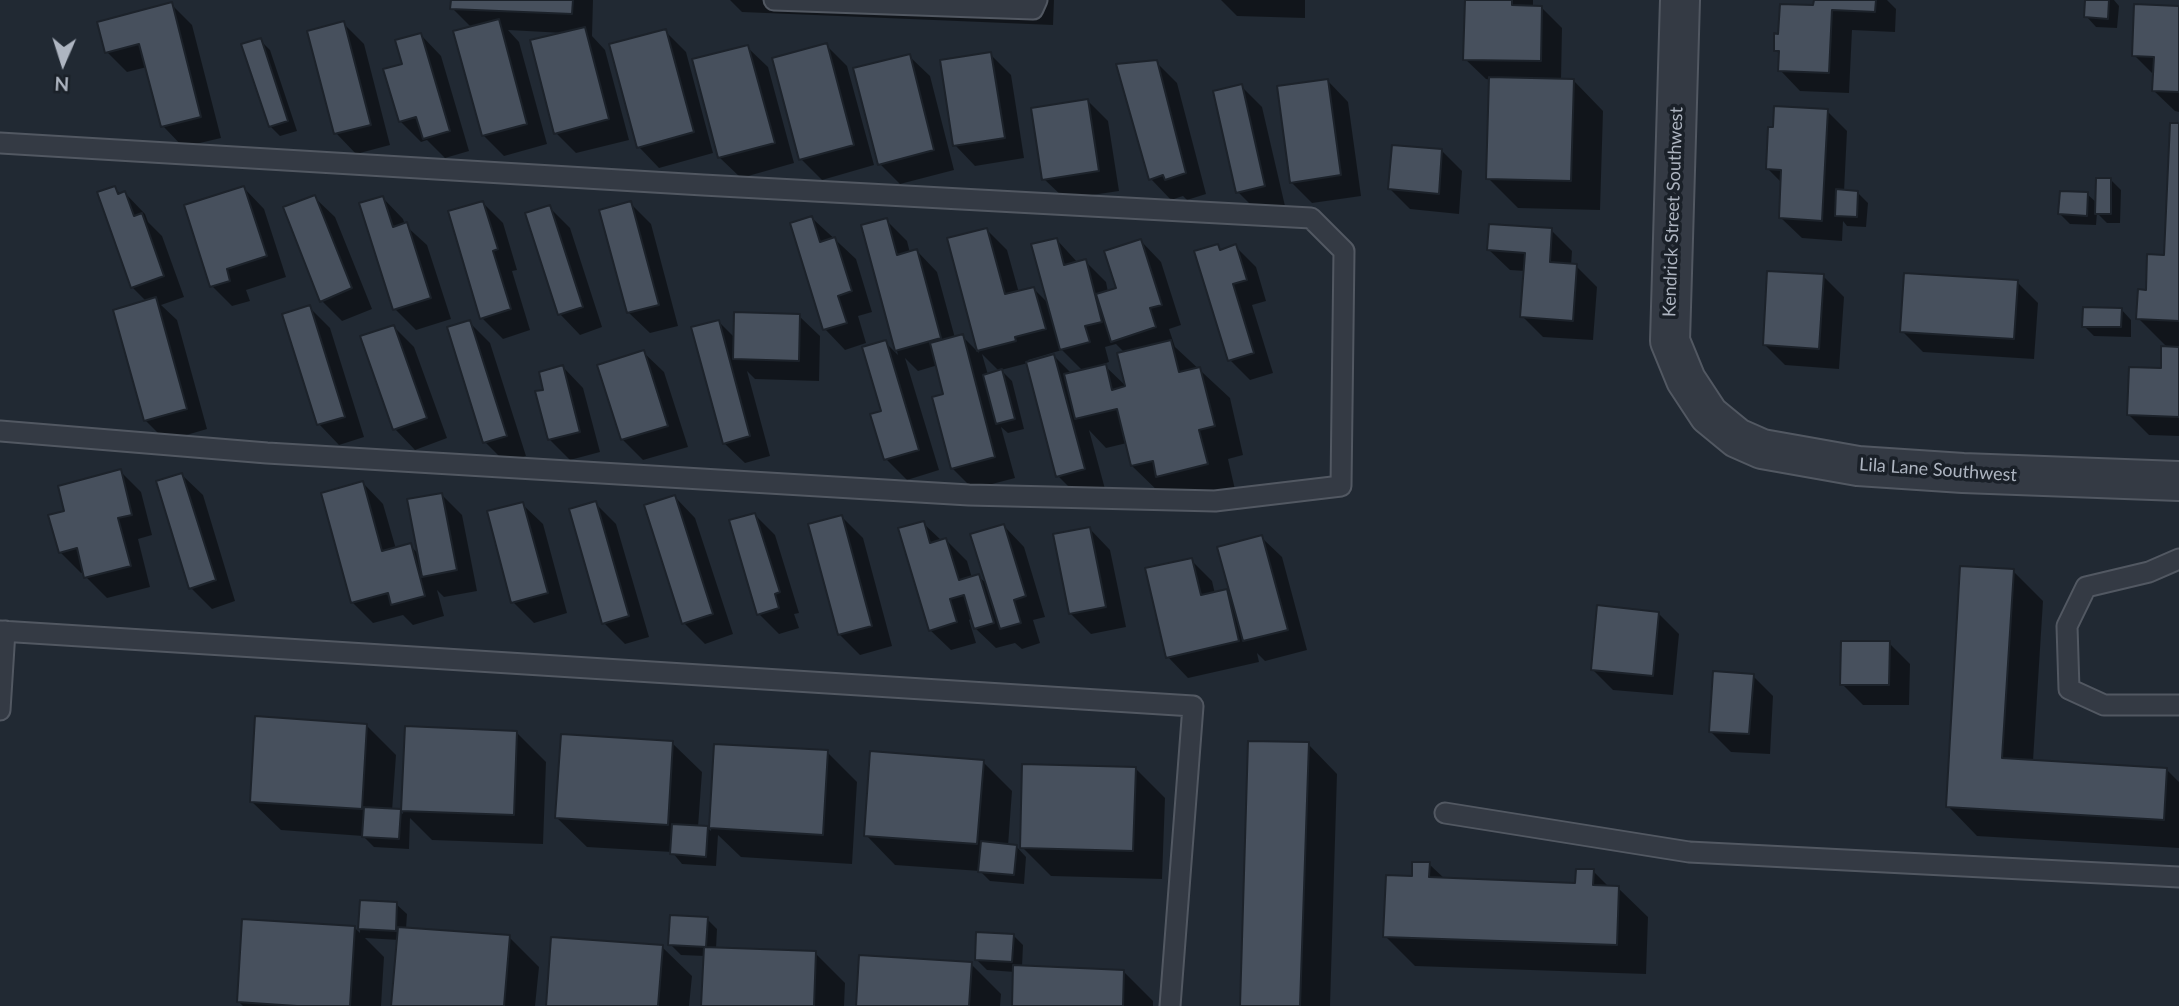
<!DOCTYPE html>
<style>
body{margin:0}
#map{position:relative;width:2179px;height:1006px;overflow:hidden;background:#212933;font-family:Lato,sans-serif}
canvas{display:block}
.north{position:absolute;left:28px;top:28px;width:70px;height:70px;-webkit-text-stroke:5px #1a2028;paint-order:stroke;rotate:183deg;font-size:19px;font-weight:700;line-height:28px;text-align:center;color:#aeb5c1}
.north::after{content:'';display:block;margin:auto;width:24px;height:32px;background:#aeb5c1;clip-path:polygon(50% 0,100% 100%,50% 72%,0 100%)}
</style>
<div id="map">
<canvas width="2179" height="1006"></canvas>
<div class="north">N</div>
</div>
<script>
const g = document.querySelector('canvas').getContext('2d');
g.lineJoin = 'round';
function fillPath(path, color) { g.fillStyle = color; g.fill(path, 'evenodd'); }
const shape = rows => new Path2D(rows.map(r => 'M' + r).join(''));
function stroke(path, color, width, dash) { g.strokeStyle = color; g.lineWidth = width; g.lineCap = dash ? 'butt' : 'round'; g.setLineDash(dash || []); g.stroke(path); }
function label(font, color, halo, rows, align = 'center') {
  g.font = font + ' Lato,sans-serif'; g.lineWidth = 7; g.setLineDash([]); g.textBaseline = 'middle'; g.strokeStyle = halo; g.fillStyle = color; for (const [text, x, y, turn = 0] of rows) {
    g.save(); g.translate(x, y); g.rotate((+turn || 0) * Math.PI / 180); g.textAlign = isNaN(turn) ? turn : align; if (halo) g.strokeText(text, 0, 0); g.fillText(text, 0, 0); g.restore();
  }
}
const shadow = shape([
 [452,0,593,0,592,36,605,50,629,140,576,153,556,133,564,33,508,30,519,42,547,144,504,156,483,135,472,28,452,8],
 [730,0,1054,0,1053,25,742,12],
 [1221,0,1305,0,1305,18,1237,16],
 [1467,0,1533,0,1533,7,1541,7,1562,28,1561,81,1574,81,1603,111,1600,210,1518,208,1488,178,1491,80,1486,79,1465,59],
 [1815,0,1887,0,1896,9,1895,32,1852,30,1849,93,1800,91,1780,70,1781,55,1775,50,1780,35,1815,7],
 [2087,0,2114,0,2119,6,2117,28,2096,27,2086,16],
 [171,4,192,25,221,138,183,147,163,126,147,67,127,72,107,52],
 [2179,8,2179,112,2175,111,2154,91,2155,76,2134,55],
 [343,23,364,44,390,145,356,154,336,133],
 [665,31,686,52,713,153,659,168,639,147],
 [421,35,441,56,469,151,445,158,427,140,421,142,400,121,404,65],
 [260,40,270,50,297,131,280,136,270,126],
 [826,45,847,66,874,165,822,180,801,159],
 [747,47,768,67,794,163,741,178,720,158,694,61],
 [990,54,1011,75,1024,158,975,166,955,145],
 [909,56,930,76,954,170,900,184,880,164],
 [1156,62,1177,83,1206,194,1187,200,1183,196,1171,200,1151,179],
 [1328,81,1348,102,1361,196,1312,203,1291,182],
 [1241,86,1262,107,1285,206,1258,212,1238,192],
 [1087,100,1108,121,1119,191,1065,199,1044,179],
 [1827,111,1847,131,1844,192,1857,192,1868,203,1866,227,1847,226,1843,221,1842,241,1802,238,1781,218,1783,184,1768,169],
 [2179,125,2179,436,2149,435,2128,414,2163,370,2168,348,2138,318,2147,292,2166,257],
 [1442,151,1462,171,1459,214,1410,209,1390,189],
 [2111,180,2121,190,2120,223,2107,223,2097,213,2096,225,2070,224,2060,214,2087,194,2097,203],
 [115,188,121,195,125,193,145,214,148,222,162,236,184,297,161,305,177,320,207,429,166,441,145,420,147,302,132,287],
 [244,188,264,209,286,277,246,290,250,301,232,306,212,286],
 [314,197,335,217,372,309,342,321,322,301],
 [383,198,403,219,405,225,427,245,451,319,416,330,395,309,361,204],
 [482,202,503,223,517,270,512,271,530,330,503,339,482,318],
 [630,203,651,224,678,326,650,333,629,313,602,211],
 [549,207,570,228,602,327,580,335,560,314],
 [812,218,856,259,872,312,858,316,866,343,845,350,825,329],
 [886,220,907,241,910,253,917,251,937,272,955,338,962,336,979,353,949,240,987,230,1007,250,1019,293,1034,289,1049,304,1057,240,1078,263,1085,261,1106,282,1108,292,1118,289,1141,241,1161,262,1181,325,1169,329,1175,347,1230,398,1243,455,1228,459,1236,494,1162,495,1132,466,1127,443,1106,448,1089,430,1105,489,1078,496,1058,476,1028,363,1001,370,1012,381,1024,429,1008,433,1001,427,1015,478,973,489,952,468,945,396,938,365,918,371,905,358,939,470,907,480,886,459,883,412,885,342,898,355,863,227],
 [1116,344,1125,353,1128,388,1103,364,1109,362,1105,347],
 [1062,350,1083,371,1072,374,1054,356,1029,363,1028,360],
 [982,354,1000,372,988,375],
 [1551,230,1572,251,1571,266,1576,266,1597,287,1593,340,1543,337,1522,316,1525,271,1510,270,1489,250],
 [1217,246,1222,251,1235,246,1256,267,1266,301,1252,305,1273,373,1250,380,1230,360],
 [1823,276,1844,297,1839,369,1785,365,1764,344],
 [2017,282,2038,303,2034,359,1923,352,1902,331],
 [309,307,330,328,364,437,339,445,319,424],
 [2121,309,2131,320,2131,337,2094,336,2084,326],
 [799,316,820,336,819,381,755,379,747,371,770,456,745,463,724,443,719,322,735,338],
 [469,322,490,343,526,456,506,463,485,442],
 [394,327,414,347,447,438,415,450,395,429],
 [643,352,664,372,688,447,643,460,623,440,599,366],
 [563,367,583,388,600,452,570,460,549,439],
 [120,471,141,492,152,535,138,539,150,587,107,598,86,577,85,572,81,573,60,552,66,512],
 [182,475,203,495,235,601,212,609,191,588],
 [363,483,383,504,396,549,410,545,419,555,442,495,462,515,477,591,444,597,437,590,444,616,413,625,403,615,373,623,352,602],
 [675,497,695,518,733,634,705,644,684,623],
 [595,503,616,524,649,637,625,644,604,623],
 [522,504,543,524,567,613,534,623,513,602],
 [755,515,775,535,799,613,794,614,799,628,779,634,759,614],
 [842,517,863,538,892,646,860,655,839,634],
 [923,523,942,541,946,540,967,561,972,578,978,576,988,585,1004,526,1024,547,1045,617,1033,620,1040,643,1022,649,1015,643,996,648,975,628,972,618,969,620,976,643,951,650,930,630],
 [1090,529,1110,550,1126,627,1091,634,1070,613],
 [1261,537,1282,557,1307,650,1265,661,1257,653,1259,662,1188,678,1168,657,1191,560,1212,581,1215,594,1226,591,1233,597],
 [2013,571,2043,601,2033,761,2166,769,2179,782,2179,848,1977,836,1948,806],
 [1658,613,1679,634,1673,695,1613,690,1593,670],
 [1889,643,1910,664,1909,705,1863,705,1842,684],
 [1753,676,1773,696,1770,754,1731,752,1710,731],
 [366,725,396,755,392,811,400,811,403,814,407,728,516,732,546,762,543,844,432,840,410,818,409,849,374,847,363,836,281,830,251,801],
 [672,743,702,772,698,827,708,828,711,831,716,746,827,752,857,782,852,864,741,857,718,835,716,866,682,864,672,852,587,847,557,818],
 [1308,744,1337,774,1330,1006,1241,1006],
 [983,762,1012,791,1008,846,1016,846,1026,857,1024,884,990,881,980,871,895,865,866,835],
 [1135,768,1165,798,1162,879,1051,876,1022,847],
 [1429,864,1446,880,1577,885,1593,871,1610,888,1618,888,1648,917,1646,974,1415,966,1385,936,1413,878],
 [361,902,396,904,407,914,406,929,509,937,539,967,535,1006,393,1006,399,940,365,938,384,957,381,1006,243,1006,238,1001,355,928,360,933],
 [707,919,717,929,716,949,815,953,845,983,844,1006,703,1006,705,956,681,955,670,944],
 [1013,935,1023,945,1022,967,1123,971,1153,1001,1153,1006,1013,1006,1015,972,987,970,977,960],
 [662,947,692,976,689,1006,547,1006],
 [971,964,1001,994,1000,1006,858,1006]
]);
const building = shape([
 [451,0,573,0,572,14,450,9,451,0],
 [1465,0,1512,0,1512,5,1542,6,1541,61,1463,60,1465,0],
 [1814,0,1876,0,1875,12,1832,10,1829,73,1778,71,1779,51,1774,51,1774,33,1778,34,1780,4,1813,5,1814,0],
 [2085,0,2109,0,2108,19,2084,17,2085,0],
 [172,2,201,117,161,127,139,44,105,53,97,22,172,2],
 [2134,4,2179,6,2179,92,2152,91,2154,57,2132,56,2134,4],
 [499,19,527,124,482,136,453,31,499,19],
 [344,21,371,125,334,134,307,31,344,21],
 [585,27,609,119,554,134,530,40,585,27],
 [666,29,694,132,637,148,609,44,666,29],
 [421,33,450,131,423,139,416,117,399,122,383,69,402,64,395,40,421,33],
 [261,38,288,121,269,127,241,44,261,38],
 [827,43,854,145,799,160,772,58,827,43],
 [748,45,775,143,718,158,692,59,748,45],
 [991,52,1005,138,953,146,940,60,991,52],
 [910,54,934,150,878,165,853,68,910,54],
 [1157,60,1186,173,1165,180,1163,175,1149,180,1116,64,1157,60],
 [1489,77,1574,79,1571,181,1486,179,1489,77],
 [1328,79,1341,175,1290,183,1277,86,1328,79],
 [1242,84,1265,186,1236,193,1213,91,1242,84],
 [1088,99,1099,171,1042,180,1031,108,1088,99],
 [1774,106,1828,109,1822,221,1779,218,1781,170,1766,169,1768,127,1773,127,1774,106],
 [2170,123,2179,123,2179,321,2136,319,2138,289,2146,290,2147,254,2164,255,2170,123],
 [1392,145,1442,149,1439,194,1388,189,1392,145],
 [2096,178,2111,178,2111,214,2095,214,2096,178],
 [115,186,118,194,125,191,134,216,142,213,164,276,131,288,97,192,115,186],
 [244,186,267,256,227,269,230,281,210,287,184,205,244,186],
 [1836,189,1858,191,1857,217,1835,216,1836,189],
 [2060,191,2088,192,2087,216,2058,214,2060,191],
 [315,195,352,288,320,302,283,207,315,195],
 [383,196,393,227,407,222,431,298,393,310,359,203,383,196],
 [483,201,498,249,493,251,511,309,480,319,448,211,483,201],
 [631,201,659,305,627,313,599,210,631,201],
 [550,205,583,307,558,315,525,213,550,205],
 [812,216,820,242,835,237,852,291,838,296,847,323,823,330,790,223,812,216],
 [887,218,897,255,917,249,941,338,895,351,861,225,887,218],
 [1489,224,1552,228,1550,262,1577,264,1573,321,1520,317,1525,253,1487,250,1489,224],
 [987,228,1005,294,1034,287,1046,329,1015,337,1016,341,977,351,947,238,987,228],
 [1057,238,1064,265,1086,259,1102,322,1085,326,1090,342,1060,350,1031,244,1057,238],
 [1141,239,1162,305,1150,308,1156,327,1111,342,1096,294,1116,288,1104,251,1141,239],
 [1218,244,1220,250,1236,244,1247,280,1233,284,1254,353,1228,361,1194,251,1218,244],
 [1767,271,1824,274,1819,349,1763,345,1767,271],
 [1904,273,2018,280,2014,339,1900,332,1904,273],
 [156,297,187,409,144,421,113,310,156,297],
 [310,305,345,417,317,425,282,314,310,305],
 [2083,307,2122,308,2121,327,2082,327,2083,307],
 [734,312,800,314,799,361,733,359,734,312],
 [470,320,507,436,483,443,447,327,470,320],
 [719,320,750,436,723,444,691,327,719,320],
 [394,325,427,418,393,430,360,336,394,325],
 [963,334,995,457,951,469,932,397,943,394,930,343,963,334],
 [886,340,919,450,884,460,870,414,881,411,862,347,886,340],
 [1171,340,1179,372,1200,367,1215,426,1199,430,1208,464,1156,477,1153,461,1131,466,1117,409,1075,419,1064,374,1106,364,1112,390,1125,386,1117,353,1171,340],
 [2161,346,2179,347,2179,417,2127,415,2129,367,2161,368,2161,346],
 [644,350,668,426,621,440,597,365,644,350],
 [1054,354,1085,469,1056,477,1026,362,1054,354],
 [563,365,580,432,548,440,535,391,543,390,539,372,563,365],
 [1002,369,1015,419,996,424,983,375,1002,369],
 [121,469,132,515,118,518,131,566,84,578,77,548,59,553,48,515,64,511,58,486,121,469],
 [182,473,216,580,189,589,156,481,182,473],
 [363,481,382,551,411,543,425,596,391,605,388,593,351,603,321,493,363,481],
 [442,493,457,570,422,577,407,499,442,493],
 [675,495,713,614,682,624,644,505,675,495],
 [596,501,629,616,602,624,569,509,596,501],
 [523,502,548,593,511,603,487,511,523,502],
 [755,513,780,592,775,594,779,608,757,615,729,520,755,513],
 [842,515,872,626,838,635,808,524,842,515],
 [924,521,930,543,946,538,959,580,979,574,994,623,974,629,964,595,950,599,957,622,929,631,898,528,924,521],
 [1004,524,1026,596,1014,600,1021,623,1000,629,970,534,1004,524],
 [1090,527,1106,607,1069,614,1053,534,1090,527],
 [1262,535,1288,630,1243,641,1217,547,1262,535],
 [1192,558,1201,595,1227,589,1239,641,1166,658,1145,568,1192,558],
 [1960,566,2014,569,2002,758,2167,768,2164,820,1946,807,1960,566],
 [1597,605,1659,612,1653,676,1591,670,1597,605],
 [1841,641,1890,641,1889,685,1840,685,1841,641],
 [1713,671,1754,674,1749,734,1709,732,1713,671],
 [255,716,367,724,362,809,250,802,255,716],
 [405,726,517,731,514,815,401,811,405,726],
 [561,734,673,741,668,825,555,818,561,734],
 [1248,741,1309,742,1300,1006,1240,1006,1248,741],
 [714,744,828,750,823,835,709,828,714,744],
 [870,751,984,760,977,844,864,836,870,751],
 [1022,764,1136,767,1133,851,1020,848,1022,764],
 [364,807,401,809,399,839,362,837,364,807],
 [672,824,708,826,706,857,670,854,672,824],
 [981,841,1017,845,1014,875,978,872,981,841],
 [1412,862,1430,862,1429,877,1575,883,1576,869,1594,869,1593,885,1619,886,1617,945,1383,937,1386,875,1412,876,1412,862],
 [360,900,397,902,396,931,358,929,360,900],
 [670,915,708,917,706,947,668,945,670,915],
 [242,919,355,926,350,1006,297,1006,237,1002,242,919],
 [398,927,510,935,504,1006,391,1006,398,927],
 [976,932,1014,934,1012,962,975,960,976,932],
 [551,937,663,945,658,1006,546,1006,551,937],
 [704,947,816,951,814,1006,701,1006,704,947],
 [859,955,972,962,969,1006,856,1006,859,955],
 [1013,965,1124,970,1123,1006,1012,1006,1013,965]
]);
const lane = shape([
 [774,0,1033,9,1037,0],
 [0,143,703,185,1311,218,1344,251,1341,486,1215,501,969,495,267,453,0,431],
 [2179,559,2149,572,2086,587,2067,626,2069,689,2104,705,2179,705],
 [0,631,1193,706,1170,1006],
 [0,710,5,631],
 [1445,813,1689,852,2179,877]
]);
const street = shape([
 [1680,0,1670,341,1686,380,1709,415,1737,438,1762,449,1858,466,1963,473,2179,481]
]);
const streetNames = [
 ["Kendrick Street Southwest",1673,212,-88],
 ["Lila Lane Southwest",1938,470,4]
];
fillPath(shadow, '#0007');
fillPath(building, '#47505d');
stroke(building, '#1c222a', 2);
stroke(lane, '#525862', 23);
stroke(street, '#525862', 42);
stroke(lane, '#343a44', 19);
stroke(street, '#343a44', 38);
label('18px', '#aeb5c1', '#1a2028', streetNames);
</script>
